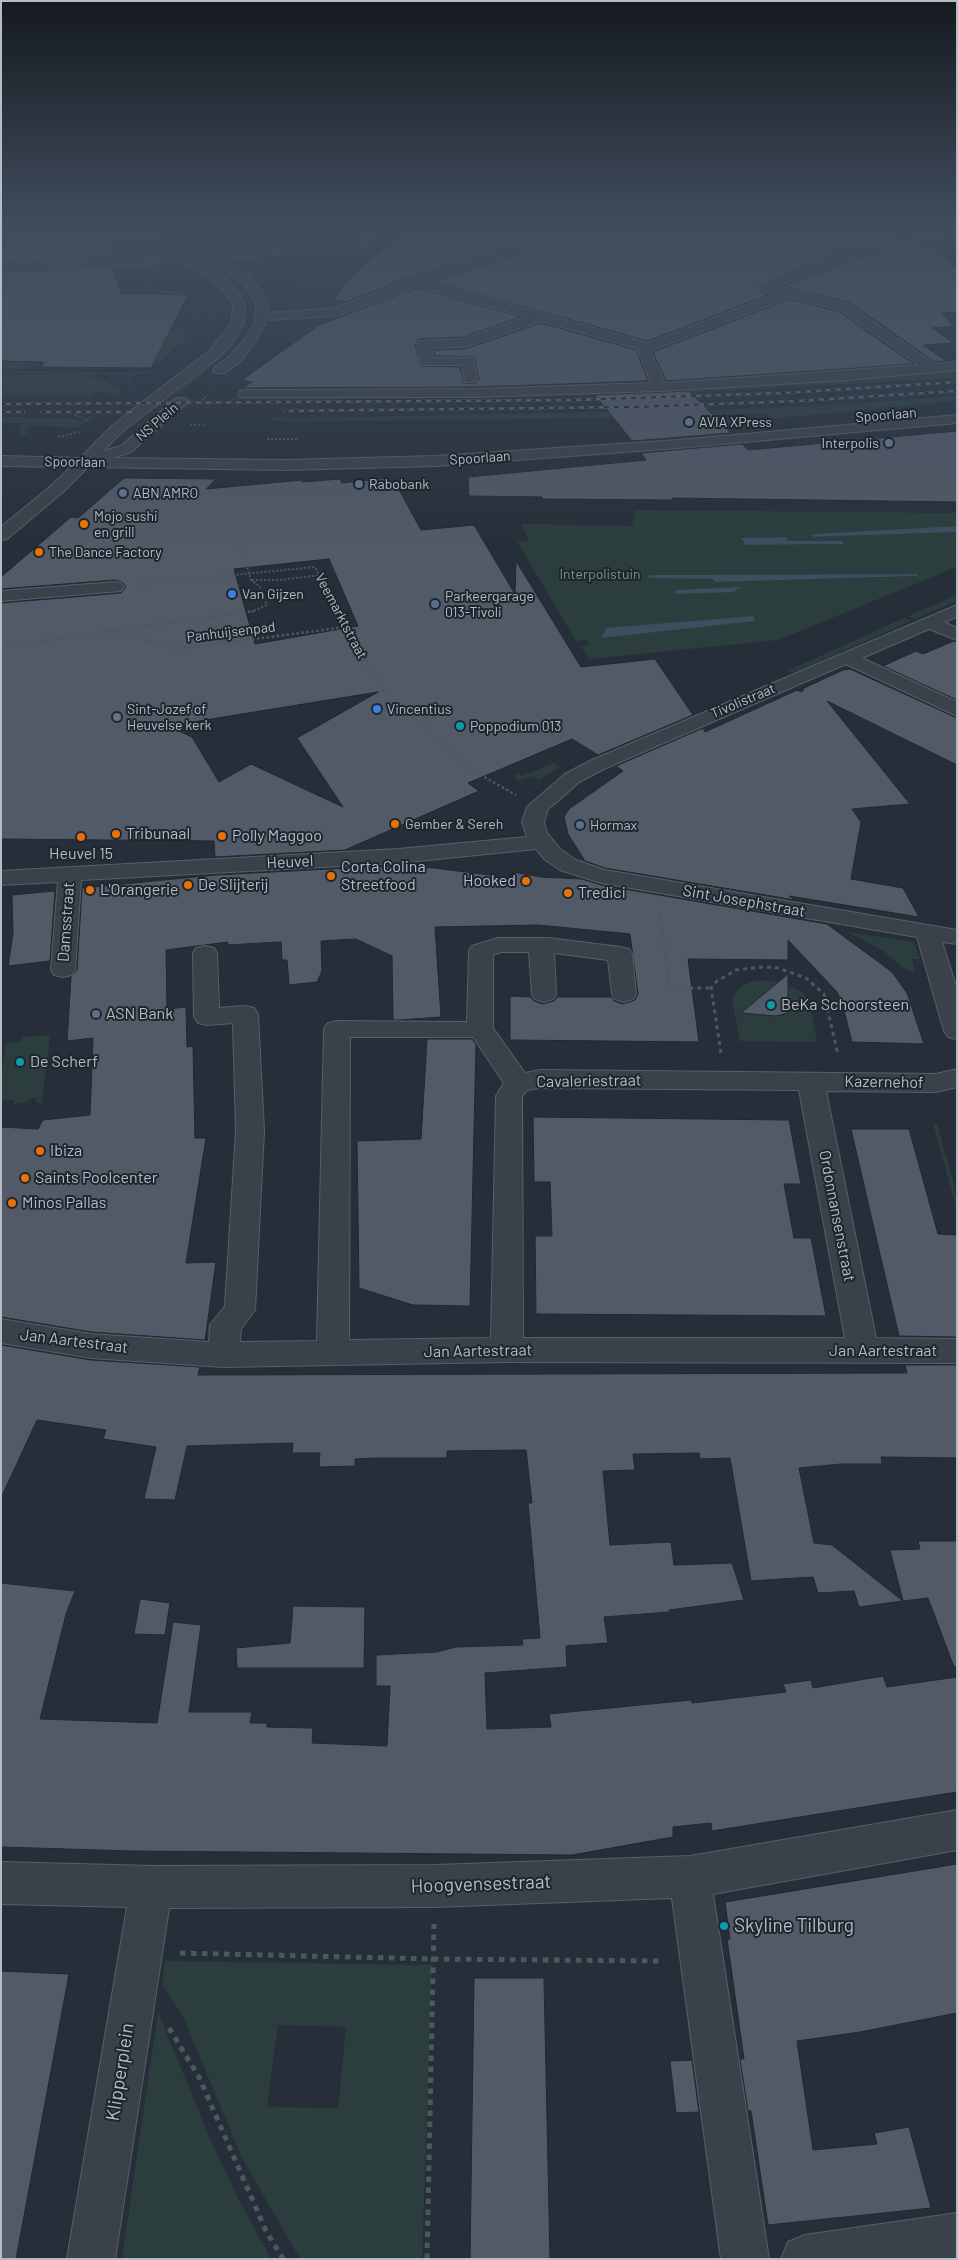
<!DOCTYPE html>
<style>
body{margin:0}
#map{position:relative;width:958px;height:2260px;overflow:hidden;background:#262f39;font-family:Barlow,sans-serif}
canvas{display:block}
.frame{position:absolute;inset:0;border:2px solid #b5bcc5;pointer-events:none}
</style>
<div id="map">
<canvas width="958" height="2260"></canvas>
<div class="frame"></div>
</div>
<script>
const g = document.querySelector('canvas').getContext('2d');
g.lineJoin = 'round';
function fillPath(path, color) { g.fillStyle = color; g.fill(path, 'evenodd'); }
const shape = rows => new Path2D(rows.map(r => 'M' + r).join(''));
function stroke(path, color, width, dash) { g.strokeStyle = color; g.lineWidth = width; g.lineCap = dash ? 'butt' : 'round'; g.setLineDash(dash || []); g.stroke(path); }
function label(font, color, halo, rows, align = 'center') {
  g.font = font + ' Barlow,sans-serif'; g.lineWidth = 4; g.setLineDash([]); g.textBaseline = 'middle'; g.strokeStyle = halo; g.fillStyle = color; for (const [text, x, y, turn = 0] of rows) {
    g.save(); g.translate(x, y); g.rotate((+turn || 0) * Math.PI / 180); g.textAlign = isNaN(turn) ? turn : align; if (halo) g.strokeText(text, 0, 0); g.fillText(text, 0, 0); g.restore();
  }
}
const green = shape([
 [153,263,163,269,1,277,1,270],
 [171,329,190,329,181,342,160,363,153,363],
 [232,343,239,343,179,394,174,394],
 [1,361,34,362,42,361,39,366,28,366,25,370,1,370],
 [957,369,957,378,685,393,338,399,230,400,231,397,225,397,632,392,812,382],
 [1,374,82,375,122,389,116,397,107,393,97,391,90,396,1,395],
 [957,396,957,401,770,419,766,413,657,417,286,422,273,420,269,416,295,418,716,410,813,406],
 [90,416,94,416,78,428,29,425,25,432,31,433,29,435,17,435,23,423,1,423,1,417,69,417,82,421],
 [634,510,957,513,957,526,813,534,813,537,957,532,957,567,778,640,590,659,581,647,590,645,587,640,576,641,517,542,529,541,521,524,633,526],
 [787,537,787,541,844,544,746,545,741,539],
 [650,575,918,574,918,575,916,576,715,582,712,579],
 [957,595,957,601,915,619,908,616],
 [904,618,911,621,794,673,787,671],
 [553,763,560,767,539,780,531,776,519,781,514,778,516,773,522,776],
 [847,932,914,942,920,959,912,959,915,971,907,971,882,950],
 [757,980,781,982,802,992,809,1002,817,1042,740,1041,732,998,743,985],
 [50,1035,42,1103,36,1103,37,1098,29,1099,28,1102,14,1104,14,1100,1,1101,1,1078,6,1043,21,1042,22,1037],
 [933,1124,937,1124,954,1184,957,1210],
 [165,1961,432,1965,422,2259,300,2259,242,2158,184,2019,162,1984],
 [278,2025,346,2027,338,2108,267,2107],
 [158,2012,212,2143,236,2194,271,2259,122,2259]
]);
const water = shape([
 [957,526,957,532,812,537,813,534],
 [787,537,787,541,842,541,844,544,746,545,741,538],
 [918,574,917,576,715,582,712,579,648,578,650,575],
 [741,587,734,592,675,594,676,590],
 [753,616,755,621,601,638,606,628]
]);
const building = shape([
 [16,231,89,231,85,238,88,241,115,240,112,257,1,262,1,249,16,231],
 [405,231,482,231,502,235,515,231,555,231,411,277,345,302,333,300,355,272,405,231],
 [576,231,764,231,766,235,835,254,756,286,760,292,770,294,648,341,434,282,574,235,576,231],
 [786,231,880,231,902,238,852,249,786,231],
 [919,244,935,249,957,270,957,312,941,313,954,326,932,328,953,343,923,345,946,361,935,362,849,302,783,286,857,259,919,244],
 [112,267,121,294,188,295,151,368,41,367,44,362,1,361,1,272,112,267],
 [417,288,521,317,463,337,419,339,415,344,421,366,460,367,464,383,475,384,479,379,474,357,435,356,433,350,465,349,541,323,636,350,648,381,475,387,243,388,252,382,242,380,319,325,417,288],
 [790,299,839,312,914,364,666,381,653,352,790,299],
 [689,391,731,433,632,441,595,395,689,391],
 [957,431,957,502,672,498,672,500,542,499,542,497,469,496,468,477,646,460,641,453,742,444,748,450,957,431],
 [124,478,216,479,206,489,302,480,302,482,340,479,342,483,388,478,392,485,396,484,421,530,474,525,515,594,516,561,581,667,655,659,693,715,598,755,572,739,468,783,479,791,345,850,215,857,214,841,1,839,1,603,121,593,126,587,122,582,115,580,1,589,1,577,71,517,78,518,124,478],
 [329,559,358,626,255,644,234,569,329,559],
 [378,692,297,738,343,807,251,764,219,782,192,737,168,726,378,692],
 [954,641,957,642,957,700,883,666,916,651,923,654,954,641],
 [850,669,957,718,957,765,827,701,910,804,852,809,861,822,851,879,903,888,919,917,789,896,795,900,605,868,585,861,568,834,564,817,569,809,623,771,616,766,703,728,705,732,797,690,801,692,804,690,802,689,843,670,850,669],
 [386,866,434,868,514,878,513,872,541,877,582,879,601,885,827,924,892,972,907,993,924,1044,852,1042,842,1003,837,992,788,940,788,960,688,959,699,1042,510,1040,510,996,531,997,534,1001,543,1004,554,1001,557,997,612,997,614,1001,623,1004,635,1000,638,994,630,934,538,925,435,927,441,1017,400,1020,393,1020,392,956,356,939,321,941,322,971,317,982,289,985,287,960,282,960,281,942,227,945,228,942,166,950,167,1009,186,1007,187,1047,193,1046,195,1138,206,1138,186,1263,216,1262,205,1340,91,1332,1,1317,1,1127,38,1129,43,1120,90,1115,93,1038,67,1041,71,977,77,970,82,888,216,875,386,866],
 [55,891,50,961,8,966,13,934,12,895,55,891],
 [788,974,788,1013,776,1016,741,1013,788,974],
 [427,1039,472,1039,476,1044,470,1306,413,1305,359,1288,357,1141,421,1139,427,1039],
 [533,1117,789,1120,801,1184,784,1184,794,1238,811,1238,826,1316,536,1314,535,1236,552,1236,550,1182,534,1182,533,1117],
 [851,1129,909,1129,938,1234,957,1235,957,1337,899,1336,851,1129],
 [1,1345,91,1360,200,1367,198,1375,907,1373,905,1365,957,1365,957,1458,881,1457,882,1464,841,1464,799,1468,814,1543,832,1545,903,1601,859,1607,854,1591,818,1593,813,1577,751,1581,730,1458,700,1459,699,1453,633,1454,635,1470,603,1471,610,1545,671,1542,674,1565,732,1563,744,1600,669,1610,670,1612,604,1617,608,1643,566,1646,567,1667,485,1673,487,1729,551,1727,549,1714,691,1700,692,1703,786,1692,783,1684,811,1680,813,1688,883,1676,887,1687,957,1677,957,1792,712,1831,711,1823,673,1827,673,1837,572,1855,132,1851,1,1847,1,1583,75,1591,66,1614,40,1719,157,1723,173,1622,201,1625,189,1712,252,1712,250,1723,267,1723,267,1727,313,1728,312,1743,387,1746,390,1686,376,1686,376,1655,437,1652,456,1647,523,1645,522,1639,540,1638,528,1503,532,1503,526,1450,447,1451,447,1458,375,1458,355,1459,355,1466,319,1467,320,1453,292,1453,293,1443,187,1446,175,1500,144,1499,156,1447,103,1439,106,1430,37,1420,1,1498,1,1345],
 [918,1541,957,1541,957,1666,954,1667,928,1598,903,1601,890,1550,920,1549,918,1541],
 [140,1599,170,1603,165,1635,134,1634,140,1599],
 [293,1606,365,1607,364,1668,237,1668,236,1648,290,1643,293,1606],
 [957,1864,957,2013,860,2032,797,2041,813,2150,877,2144,874,2133,909,2127,931,2208,768,2225,751,2111,748,2111,740,2059,744,2059,727,1939,730,1940,725,1902,957,1864],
 [1,1971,69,1974,16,2259,1,2259,1,1971],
 [474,1978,544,1978,550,2259,470,2259,474,1978],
 [692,2060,699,2112,676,2113,670,2061,692,2060]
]);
const pathFar4 = shape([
 [303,271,305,276],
 [305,276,313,279,306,284],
 [305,276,296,279,306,284],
 [150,282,151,287,156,291,195,294,199,321,182,346],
 [306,284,311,287,309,289,301,288,306,284],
 [311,287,326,288],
 [287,290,301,288],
 [326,291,343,271],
 [957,292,926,293,957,325],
 [208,303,210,319],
 [934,340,957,338],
 [1,372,132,374,150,372],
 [85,374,111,385,96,394],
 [132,374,129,383,132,387],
 [204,398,215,389]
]);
const pathFar3 = shape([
 [202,400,206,397],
 [75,415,91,421],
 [190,425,205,424],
 [58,437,79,432],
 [267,439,298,439],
 [248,531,240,544,251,580,260,587,267,605,251,612],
 [252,580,281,580,320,575],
 [141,584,315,567,338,612]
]);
const pathFar2 = shape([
 [338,611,380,686,465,766,516,795],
 [114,630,254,611],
 [1,647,111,631,178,649,346,627]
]);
const pathFar1 = shape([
 [660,912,670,988,711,988],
 [721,1053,711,988,717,981,736,970,763,967,778,968,806,978,824,994,838,1055]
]);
const path = shape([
 [180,1953,433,1959,664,1961],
 [169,2028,199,2077,266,2231,283,2259],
 [427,2259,434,1924]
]);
const minor = shape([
 [91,231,101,231,100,234,147,231,187,254,244,249,348,245,357,243,368,231,378,231,365,247,348,251,220,258,249,275,263,293,268,306,267,313,335,308,412,279,560,231,574,231,573,233,428,282,648,343,776,294,760,290,758,287,841,254,767,233,766,231,781,231,852,251,940,231,957,231,956,233,856,257,777,286,848,304,934,364,957,362,957,370,848,380,660,391,475,397,240,397,238,394,240,391,245,390,475,389,651,383,637,348,541,321,464,347,431,348,433,358,473,358,477,379,475,382,465,382,462,365,422,365,417,344,419,341,463,339,527,317,417,286,337,316,267,320,256,341,241,361,225,373,215,373,213,370,215,367,231,355,245,339,254,324,256,306,251,294,241,281,207,259,197,260,221,274,237,291,245,305,244,322,234,340,219,357,123,431,103,451,121,446,176,398,186,398,188,401,186,404,131,452,113,458,285,460,436,456,678,440,957,415,957,423,678,448,436,466,285,470,88,467,64,491,7,539,1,540,1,527,52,485,71,467,1,466,1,456,80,458,113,425,209,351,232,322,233,305,228,296,213,280,183,262,1,270,1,264,173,256,141,237,89,240,87,238,91,231],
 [790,297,840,310,919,365,665,383,650,351,790,297],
 [115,582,121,583,124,587,121,591,1,601,1,591,115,582],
 [957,605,957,617,944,622,957,628,957,640,929,629,862,658,957,702,957,716,846,664,606,768,579,782,558,801,548,809,544,822,547,833,560,849,576,860,605,870,957,930,957,944,942,942,957,989,957,1039,948,1037,944,1031,917,937,601,883,560,870,544,859,536,849,398,863,81,880,75,970,72,975,63,977,54,975,51,970,58,882,1,885,1,871,398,849,527,837,522,822,527,807,565,774,592,760,957,605],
 [498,938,549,938,620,947,629,949,632,954,636,994,633,999,624,1002,615,999,612,994,608,960,554,953,556,994,553,999,544,1002,535,999,532,994,529,952,501,952,493,955,493,1028,525,1073,540,1070,936,1074,957,1069,957,1087,936,1092,826,1091,876,1338,957,1339,957,1363,507,1362,223,1367,91,1358,1,1343,1,1319,91,1334,209,1342,210,1325,225,1306,236,1131,233,1023,207,1025,198,1023,194,1017,193,953,196,948,205,946,214,948,217,953,219,1008,245,1006,254,1008,258,1014,264,1131,255,1310,241,1329,240,1342,317,1341,324,1029,328,1023,337,1021,467,1022,469,951,472,946,498,938],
 [350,1037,473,1037,504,1083,496,1096,491,1338,349,1340,350,1037],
 [540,1088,799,1090,845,1338,523,1338,522,1097,527,1090,540,1088],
 [957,1810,957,1850,713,1894,769,2259,721,2259,672,1898,435,1907,169,1908,115,2259,67,2259,127,1907,1,1904,1,1862,152,1866,435,1865,690,1856,957,1810],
 [957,2213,957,2259,781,2259,788,2242,805,2235,957,2213]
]);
const rail = shape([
 [1,404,574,400,783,393,957,382],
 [284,411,634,407,797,401,957,391],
 [1,412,24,412],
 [41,412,131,412]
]);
const markers = [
 [689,422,5,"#5c6f8a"],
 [889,443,5,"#5c6f8a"],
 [359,484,5,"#5c6f8a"],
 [123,493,5,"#5c6f8a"],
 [84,524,5,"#e8710a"],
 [39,552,5,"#e8710a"],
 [232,594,5,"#3f7fe0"],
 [435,604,5,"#5c6f8a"],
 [377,709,5,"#3f7fe0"],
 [117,717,5,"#6b7280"],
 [460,726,5,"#0f9aa8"],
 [395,824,5,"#e8710a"],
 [580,825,5,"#5c6f8a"],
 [116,834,5,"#e8710a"],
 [222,836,5,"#e8710a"],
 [81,837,5,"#e8710a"],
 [331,876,5,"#e8710a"],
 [526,881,5,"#e8710a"],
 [188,885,5,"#e8710a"],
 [90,890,5,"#e8710a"],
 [568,893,5,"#e8710a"],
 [771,1005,5,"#0f9aa8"],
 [96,1014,5,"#5c6f8a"],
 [20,1062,5,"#0f9aa8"],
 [40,1151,5,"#e8710a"],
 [25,1178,5,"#e8710a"],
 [12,1203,5,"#e8710a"],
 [724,1926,5,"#0f9aa8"]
];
const farStreetnames = [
 ["Spoorlaan",886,415,-5],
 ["NS Plein",157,422,-41],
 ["Spoorlaan",480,458,-4],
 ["Spoorlaan",75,462,1],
 ["Veemarktstraat",341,616,62],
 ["Panhuijsenpad",231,632,-7],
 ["Tivolistraat",743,701,-23]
];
const farPoinames = [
 ["AVIA XPress",699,422],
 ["Interpolis",879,443,"right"],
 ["Rabobank",369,484],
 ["ABN AMRO",133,493],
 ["Mojo sushi",94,516],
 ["en grill",94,532],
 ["The Dance Factory",49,552],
 ["Van Gijzen",242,594],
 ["Parkeergarage",445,596],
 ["013-Tivoli",445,612],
 ["Sint-Jozef of",127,709],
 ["Heuvelse kerk",127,725],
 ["Vincentius",387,709],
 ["Poppodium 013",470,726],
 ["Gember & Sereh",405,824],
 ["Hormax",590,825]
];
const farParknames = [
 ["Interpolistuin",600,574]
];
const poiNames = [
 ["Tribunaal",126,834],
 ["Polly Maggoo",232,836],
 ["Heuvel 15",81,854,"center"],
 ["Corta Colina",341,867],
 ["Streetfood",341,885],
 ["Hooked",516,881,"right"],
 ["De Slijterij",198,885],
 ["L'Orangerie",100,890],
 ["Tredici",578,893],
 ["BeKa Schoorsteen",781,1005],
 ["ASN Bank",106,1014],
 ["De Scherf",30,1062],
 ["Ibiza",50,1151],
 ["Saints Poolcenter",35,1178],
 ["Minos Pallas",22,1203]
];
const streetNames = [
 ["Heuvel",290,862,-3],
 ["Sint Josephstraat",744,901,10],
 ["Damsstraat",66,922,-86],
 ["Cavaleriestraat",589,1081,-1],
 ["Kazernehof",884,1082,1],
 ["Ordonnansenstraat",837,1216,79],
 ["Jan Aartestraat",74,1341,7],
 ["Jan Aartestraat",478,1351,-1],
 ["Jan Aartestraat",883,1351]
];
const nearStreetnames = [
 ["Hoogvensestraat",481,1884,-2],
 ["Klipperplein",120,2072,-81]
];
const nearPoinames = [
 ["Skyline Tilburg",734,1926]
];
fillPath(green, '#2b3d3c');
fillPath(water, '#3d4e60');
fillPath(building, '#515a66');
stroke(building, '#202830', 1);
stroke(minor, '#575f67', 2);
stroke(pathFar4, '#495a5b', 1, [2, 2]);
stroke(pathFar3, '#495a5b', 2, [2, 2]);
stroke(pathFar2, '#495a5b', 2.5, [2.5, 2.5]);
stroke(pathFar1, '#495a5b', 3, [4, 4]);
stroke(path, '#495a5b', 5, [5.5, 5.5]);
fillPath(minor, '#394149');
stroke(rail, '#5c6570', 2.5);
stroke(rail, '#1e262e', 2, [5]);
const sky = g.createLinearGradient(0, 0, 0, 547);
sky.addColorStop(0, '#151a1f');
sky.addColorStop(0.42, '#414d5f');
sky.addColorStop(1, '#414d5f00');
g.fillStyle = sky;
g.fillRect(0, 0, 958, 547);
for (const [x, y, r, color] of markers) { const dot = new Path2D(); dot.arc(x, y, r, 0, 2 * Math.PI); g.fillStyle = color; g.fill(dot); stroke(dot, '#1e262e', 2); }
label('14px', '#b5bcc5', '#1e262e', farStreetnames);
label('14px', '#b5bcc5', '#1e262e', farPoinames, 'left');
label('14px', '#76987c', '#1e262e', farParknames);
label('16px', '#b5bcc5', '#1e262e', poiNames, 'left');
label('16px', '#b5bcc5', '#1e262e', streetNames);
label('19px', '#b5bcc5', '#1e262e', nearStreetnames);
label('19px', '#b5bcc5', '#1e262e', nearPoinames, 'left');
</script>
